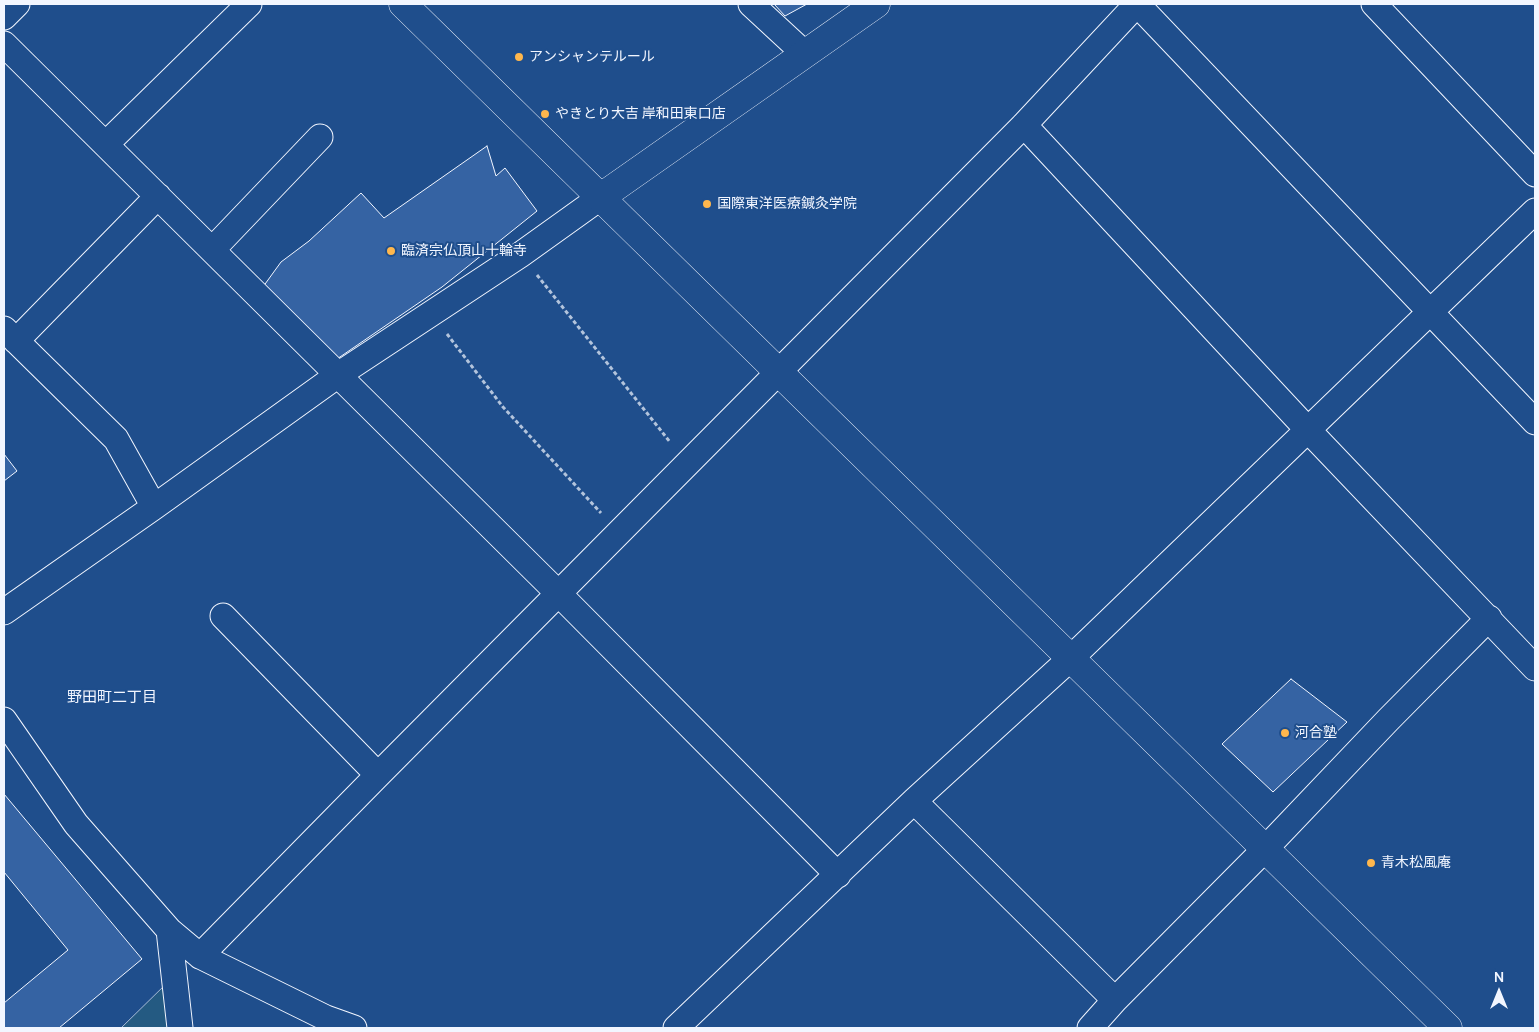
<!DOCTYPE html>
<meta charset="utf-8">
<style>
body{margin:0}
#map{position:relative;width:1539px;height:1032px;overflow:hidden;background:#1f4e8c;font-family:Manrope,sans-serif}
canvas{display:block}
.frame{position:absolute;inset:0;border:5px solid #f2f6ff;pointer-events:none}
.north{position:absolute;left:1474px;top:967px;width:50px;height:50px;-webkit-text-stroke:4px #1f4e8c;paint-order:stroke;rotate:0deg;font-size:14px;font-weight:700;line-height:20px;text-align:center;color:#f2f6ff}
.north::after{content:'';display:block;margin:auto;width:18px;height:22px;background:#f2f6ff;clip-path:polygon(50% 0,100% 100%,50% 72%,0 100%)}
</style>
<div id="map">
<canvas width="1539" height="1032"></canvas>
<div class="frame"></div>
<div class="north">N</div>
</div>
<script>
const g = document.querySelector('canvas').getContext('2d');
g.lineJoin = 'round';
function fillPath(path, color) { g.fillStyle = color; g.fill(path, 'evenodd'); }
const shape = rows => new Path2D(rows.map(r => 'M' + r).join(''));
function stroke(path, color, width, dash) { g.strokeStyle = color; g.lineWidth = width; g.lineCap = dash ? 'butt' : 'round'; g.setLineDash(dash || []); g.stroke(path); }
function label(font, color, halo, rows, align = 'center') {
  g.font = font + ' Manrope,"Noto Sans JP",sans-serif'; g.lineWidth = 4; g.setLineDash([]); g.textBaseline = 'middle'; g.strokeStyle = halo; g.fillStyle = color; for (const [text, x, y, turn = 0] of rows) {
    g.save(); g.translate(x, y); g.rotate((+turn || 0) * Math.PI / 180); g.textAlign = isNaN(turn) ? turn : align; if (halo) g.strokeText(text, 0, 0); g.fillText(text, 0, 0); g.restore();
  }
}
const green = shape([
 [167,983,173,1028,121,1028,167,983]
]);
const building = shape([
 [774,4,807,4,785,16,774,4],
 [487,146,496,176,505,168,537,211,442,287,337,359,260,291,281,262,309,241,361,193,384,218,487,146],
 [4,454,17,471,4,481,4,454],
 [1291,679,1347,722,1273,792,1222,744,1291,679],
 [4,794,142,959,59,1028,4,1028,4,1003,68,950,4,872,4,794]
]);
const path = shape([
 [537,275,670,442],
 [447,334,503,407,601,513]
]);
const street = shape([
 [751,4,805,54],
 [1137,4,1535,422],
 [1374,4,1535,174],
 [4,17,17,4],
 [4,44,558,593,838,875],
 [1024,125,1308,430,1535,668],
 [106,144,249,4],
 [212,250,320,137],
 [4,329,116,439,154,507],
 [16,341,158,196],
 [4,612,154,507,338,375,520,255,601,197],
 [223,616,378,775],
 [4,720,76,824,169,930,200,956,326,1018,354,1028],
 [914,801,1115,1000],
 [169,930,180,1028],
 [200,956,378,775,1024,125,1137,4],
 [676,1028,914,801,1071,658,1535,211],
 [1090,1028,1115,1000,1265,849,1388,720,1489,618]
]);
const secondary = shape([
 [403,4,1448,1028],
 [601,197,876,4]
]);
const markers = [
 [519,57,5,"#ffb74d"],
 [545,114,5,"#ffb74d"],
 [707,204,5,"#ffb74d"],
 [391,251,5,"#ffb74d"],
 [1285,733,5,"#ffb74d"],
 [1371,863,5,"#ffb74d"]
];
const poiNames = [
 ["アンシャンテルール",529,57],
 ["やきとり大吉 岸和田東口店",555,114],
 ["国際東洋医療鍼灸学院",717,204],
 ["臨済宗仏頂山十輪寺",401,251],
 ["河合塾",1295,733],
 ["青木松風庵",1381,863]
];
const neighbourhoodNames = [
 ["野田町二丁目",112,698]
];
fillPath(green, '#245a82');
stroke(green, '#a8bbd7', 1);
fillPath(building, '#3563a3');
stroke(building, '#f2f6ff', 1);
stroke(street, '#f2f6ff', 27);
stroke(secondary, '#f2f6ff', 29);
stroke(path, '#b3c4dc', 3, [4, 2.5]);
stroke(street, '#1f4e8c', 25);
stroke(secondary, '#1f4e8c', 28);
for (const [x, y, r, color] of markers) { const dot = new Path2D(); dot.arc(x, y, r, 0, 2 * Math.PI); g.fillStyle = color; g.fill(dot); stroke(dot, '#1f4e8c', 2); }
label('14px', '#f2f6ff', '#1f4e8c', poiNames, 'left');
label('15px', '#f2f6ff', '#1f4e8c', neighbourhoodNames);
</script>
